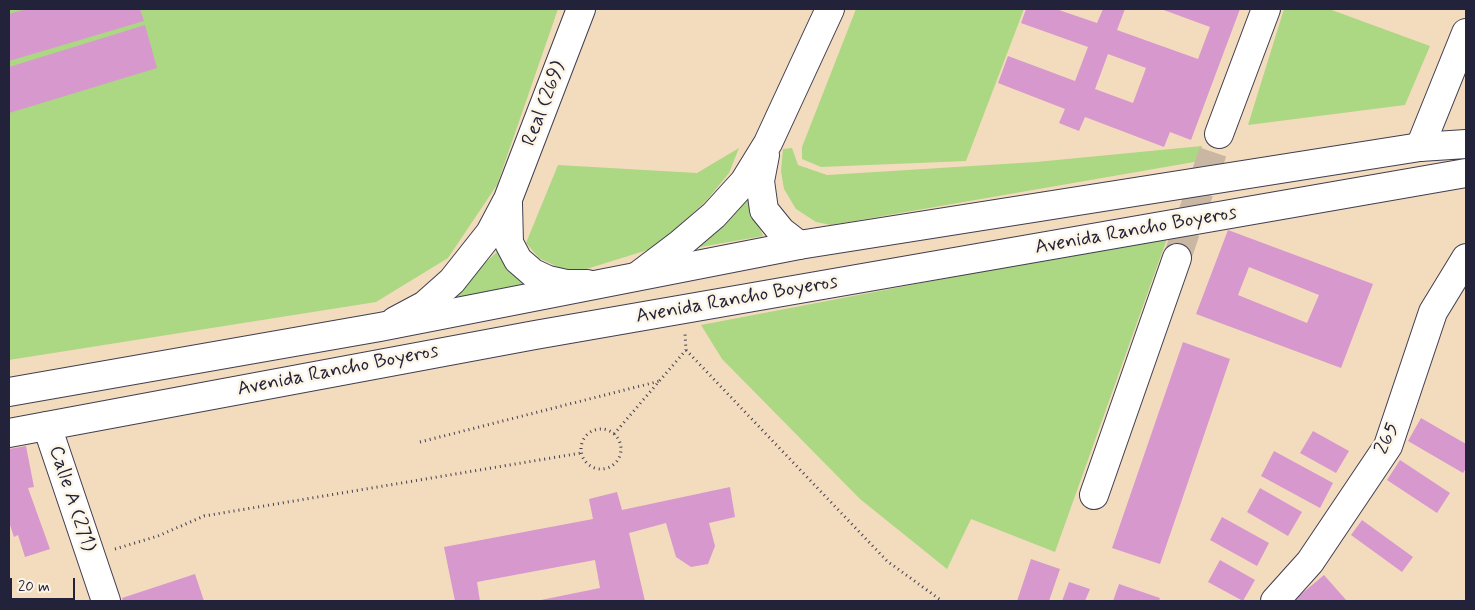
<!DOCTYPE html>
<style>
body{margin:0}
#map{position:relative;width:1475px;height:610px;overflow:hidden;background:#f3dcbe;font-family:Mynerve,sans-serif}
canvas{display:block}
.frame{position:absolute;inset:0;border:10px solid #22223b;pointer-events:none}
.scale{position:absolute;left:10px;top:578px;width:65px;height:22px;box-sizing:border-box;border:2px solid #22223b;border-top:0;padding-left:6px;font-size:15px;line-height:18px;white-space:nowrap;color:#22223b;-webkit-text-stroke:4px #fcf5e5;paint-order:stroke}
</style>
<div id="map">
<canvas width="1475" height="610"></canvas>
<div class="frame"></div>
<div class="scale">20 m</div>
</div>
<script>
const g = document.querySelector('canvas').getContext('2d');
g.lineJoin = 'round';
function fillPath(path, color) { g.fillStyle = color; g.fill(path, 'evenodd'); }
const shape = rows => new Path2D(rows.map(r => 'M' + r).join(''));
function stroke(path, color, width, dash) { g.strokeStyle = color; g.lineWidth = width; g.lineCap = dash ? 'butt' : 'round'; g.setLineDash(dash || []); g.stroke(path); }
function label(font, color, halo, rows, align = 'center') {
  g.font = font + ' Mynerve,sans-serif'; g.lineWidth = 5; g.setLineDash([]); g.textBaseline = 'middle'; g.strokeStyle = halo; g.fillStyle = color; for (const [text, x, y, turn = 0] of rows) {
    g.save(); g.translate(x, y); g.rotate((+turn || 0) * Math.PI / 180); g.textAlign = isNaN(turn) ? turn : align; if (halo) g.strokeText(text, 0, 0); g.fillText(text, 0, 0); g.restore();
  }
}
const green = shape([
 [9,9,558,9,497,185,448,258,376,302,9,360],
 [856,9,1024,9,966,161,821,167,802,159,802,147],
 [1284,9,1329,9,1430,46,1405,105,1248,125],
 [1202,146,1200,161,831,225,816,222,796,209,784,189,781,171,783,149,792,148,798,165,827,175,1036,162],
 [739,148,729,173,706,201,654,248,580,271,560,268,539,258,526,243,558,165,697,173],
 [746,196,763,236,689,249],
 [1168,236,1055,552,971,519,947,569,860,499,722,359,701,325],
 [500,249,542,284,447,299]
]);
const building = shape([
 [26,9,140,9,144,21,9,61,9,14],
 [1026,9,1056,9,1097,23,1103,9,1125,9,1117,30,1198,59,1210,27,1161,9,1240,9,1191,140,1170,132,1164,147,1085,117,1079,131,1059,123,1065,109,998,83,1008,56,1075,81,1088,47,1021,23],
 [1108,54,1146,68,1133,103,1095,89],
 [145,25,157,68,9,113,9,67],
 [1228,230,1373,284,1341,368,1196,314],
 [1249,267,1319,295,1307,323,1238,295],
 [1183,342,1230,359,1160,564,1112,548],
 [1421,418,1466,444,1466,468,1463,473,1408,441],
 [1313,431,1349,451,1336,473,1300,453],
 [26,446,34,487,28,488,50,549,25,557,18,535,14,537,9,522,9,449],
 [1274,451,1333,483,1320,508,1261,476],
 [1400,460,1450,493,1437,513,1387,480],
 [730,487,735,517,709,523,715,546,708,564,691,567,676,557,666,523,629,533,645,601,536,601,600,588,595,560,477,582,480,601,455,601,444,547,593,519,589,499,617,492,622,510],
 [1260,488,1302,512,1288,536,1247,512],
 [1222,517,1269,543,1257,566,1210,540],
 [1362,520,1413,557,1402,572,1351,535],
 [1031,559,1060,569,1049,601,1017,601],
 [1220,560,1255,580,1243,601,1208,582],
 [195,574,204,601,123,601,122,598],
 [1324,575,1347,601,1293,601],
 [1069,582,1090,589,1085,601,1062,601],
 [1119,584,1160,598,1159,601,1113,601]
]);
const minorTunnel = shape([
 [1177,258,1219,134]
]);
const path = shape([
 [686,350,887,561,942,601],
 '581 449a20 20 0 1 1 40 0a20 20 0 1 1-40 0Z',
 [614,434,686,350,685,333],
 [420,442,660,381],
 [115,549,158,536,204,516,581,453]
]);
const minor = shape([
 [1219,134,1266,9],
 [1420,147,1466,33],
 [765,155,760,181,764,210,781,231,799,245],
 [508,203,509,243,518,260,533,273,548,280,566,284,587,284],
 [639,275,680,244,714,215,744,182,768,143,830,9],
 [395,321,425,305,452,281,490,233,508,199,581,9],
 [47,426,106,601],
 [1094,495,1177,258],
 [1275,601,1310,562,1388,446,1433,312,1466,258]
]);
const highway = shape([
 [9,392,380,327,799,245,1420,147,1466,144],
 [9,433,535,335,1466,173]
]);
const streetNames = [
 ["Real (269)",545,104,-69],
 ["Avenida Rancho Boyeros",1136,231,-10],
 ["Avenida Rancho Boyeros",737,300,-10],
 ["Avenida Rancho Boyeros",338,371,-11],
 ["265",1388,439,-66],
 ["Calle A (271)",71,499,72]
];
fillPath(green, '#acd783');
fillPath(building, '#d798ce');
stroke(minorTunnel, '#c9b7a4', 28, [28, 14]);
stroke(minor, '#413e4f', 30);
stroke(highway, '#413e4f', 30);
stroke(path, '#413e4f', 3, [1, 4]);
stroke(minor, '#fff', 28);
stroke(highway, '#fff', 28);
label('20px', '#22223b', '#fcf5e5', streetNames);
</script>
